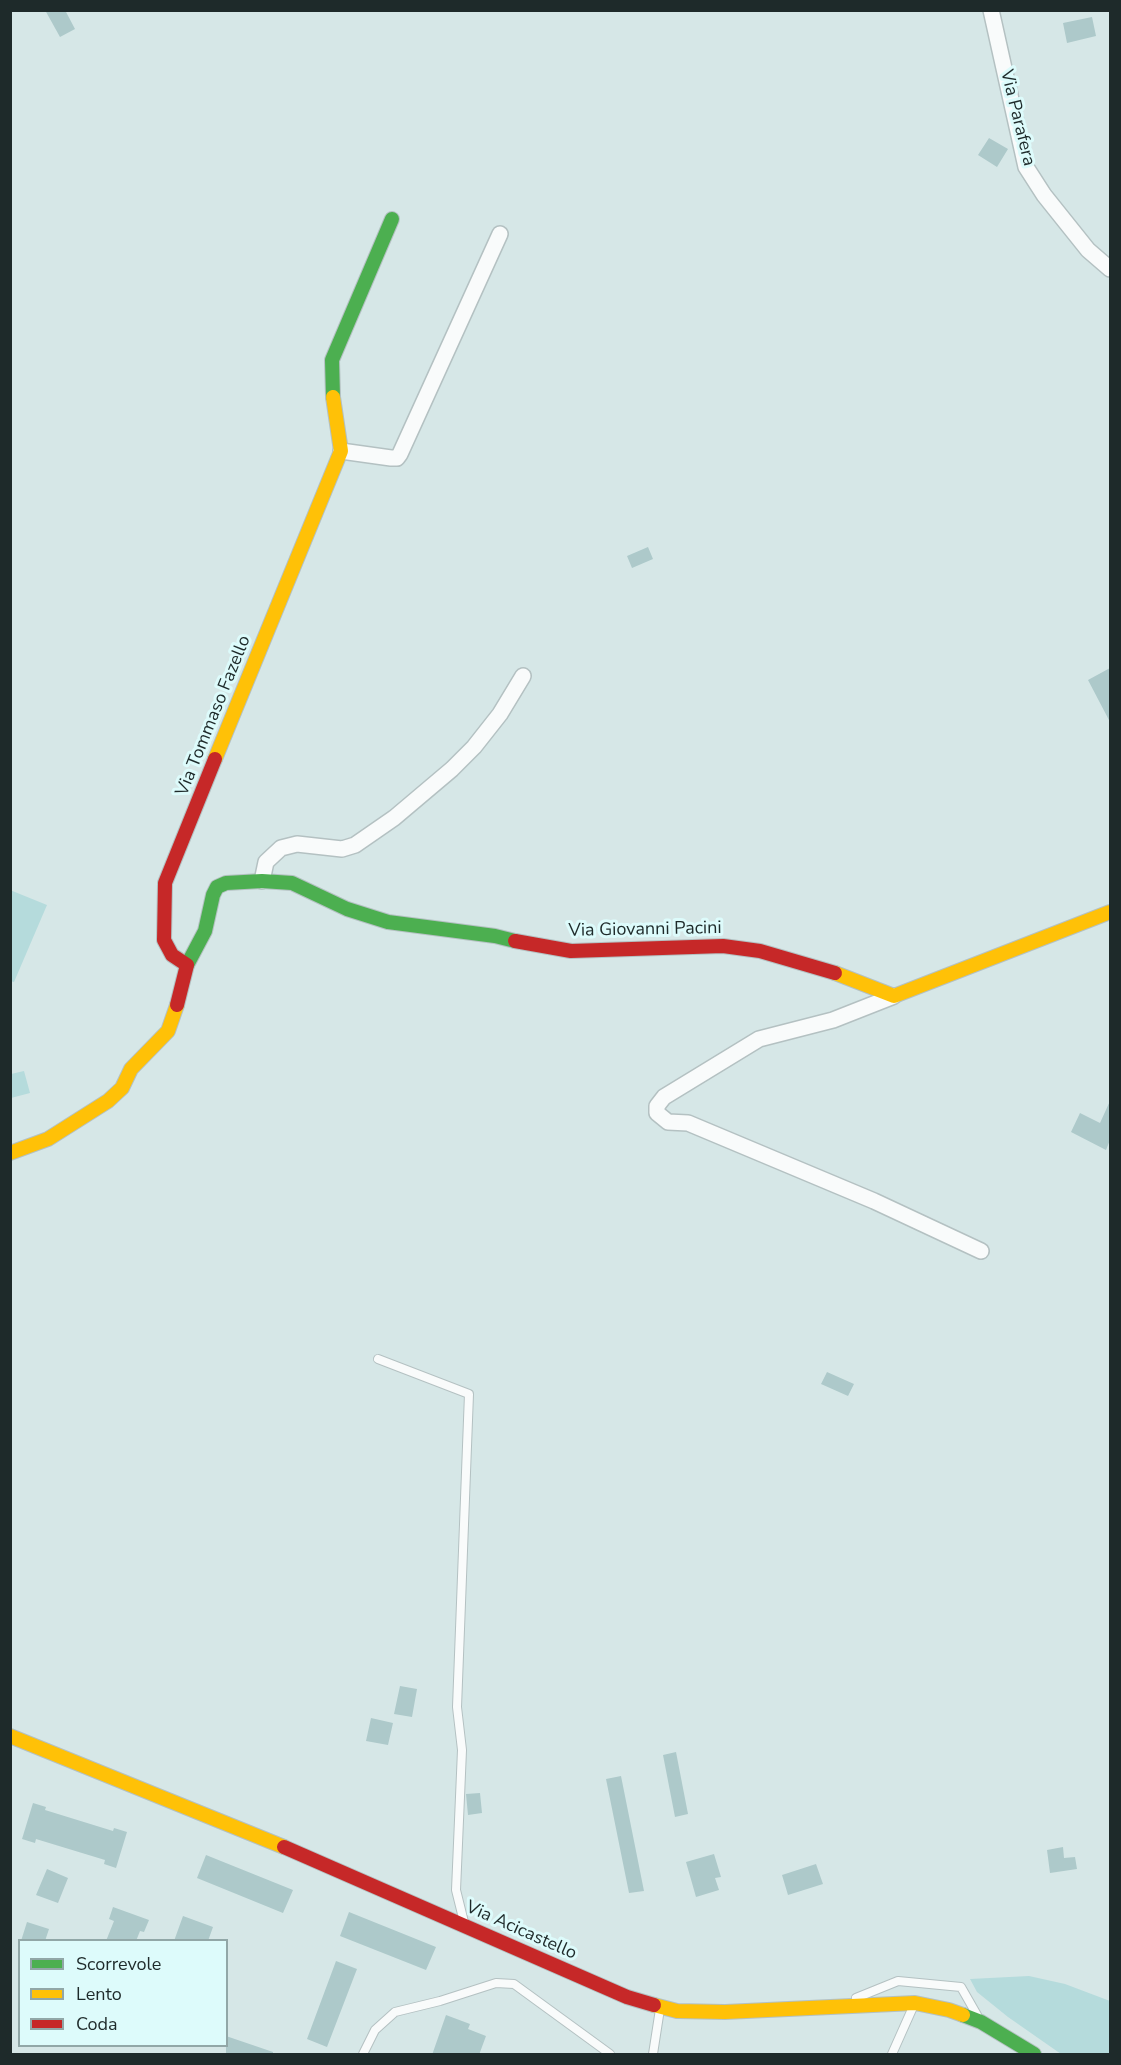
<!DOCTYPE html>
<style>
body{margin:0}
#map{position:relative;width:1121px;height:2065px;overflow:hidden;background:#d6e7e7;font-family:"Nunito Sans",sans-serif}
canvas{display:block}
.frame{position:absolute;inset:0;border:12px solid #1e2a2a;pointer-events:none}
.legend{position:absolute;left:18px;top:1939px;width:210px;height:108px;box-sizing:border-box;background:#ddfbfb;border:2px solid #91a7a7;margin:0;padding:8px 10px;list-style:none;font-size:18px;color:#1e2a2a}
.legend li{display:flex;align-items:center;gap:12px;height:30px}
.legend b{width:30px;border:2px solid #91a7a7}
</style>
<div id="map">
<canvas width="1121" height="2065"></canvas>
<div class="frame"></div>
<ul class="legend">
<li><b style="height:8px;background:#4caf50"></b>Scorrevole</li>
<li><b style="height:8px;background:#ffc107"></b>Lento</li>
<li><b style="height:8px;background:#c62828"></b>Coda</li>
</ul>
</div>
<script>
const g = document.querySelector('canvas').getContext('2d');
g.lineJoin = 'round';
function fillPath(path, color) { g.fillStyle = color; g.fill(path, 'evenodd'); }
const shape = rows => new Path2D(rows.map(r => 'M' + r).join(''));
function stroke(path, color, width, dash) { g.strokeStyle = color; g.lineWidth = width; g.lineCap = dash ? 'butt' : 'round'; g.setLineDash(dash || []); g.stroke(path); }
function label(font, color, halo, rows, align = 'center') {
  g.font = font + ' "Nunito Sans",sans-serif'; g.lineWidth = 6; g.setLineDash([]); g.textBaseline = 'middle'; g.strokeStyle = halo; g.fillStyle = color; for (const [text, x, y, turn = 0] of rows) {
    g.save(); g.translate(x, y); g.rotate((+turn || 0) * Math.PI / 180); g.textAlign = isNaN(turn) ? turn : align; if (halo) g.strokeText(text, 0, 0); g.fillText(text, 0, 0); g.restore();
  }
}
const green = shape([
 [10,890,47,905,14,982,10,981],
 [24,1071,30,1093,11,1098,11,1074],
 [1029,1976,1065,1984,1110,2001,1110,2054,1061,2054,1008,2017,977,1992,970,1979]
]);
const building = shape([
 [45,10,65,10,75,29,60,37],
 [1092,17,1096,36,1067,43,1063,23],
 [989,138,1008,149,997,167,978,155],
 [648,547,653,559,632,568,627,556],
 [1110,668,1110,722,1088,680],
 [1110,1101,1110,1140,1106,1150,1071,1132,1080,1113,1100,1123],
 [827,1372,854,1384,848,1396,821,1384],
 [400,1686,417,1689,412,1717,394,1714],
 [371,1718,393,1723,388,1745,366,1741],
 [676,1752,688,1814,675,1817,663,1755],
 [621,1776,644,1891,629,1893,606,1779],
 [480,1793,482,1813,468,1815,466,1794],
 [33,1803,46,1807,45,1810,113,1831,114,1828,127,1832,116,1868,104,1864,105,1860,36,1839,35,1843,22,1839],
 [1063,1847,1064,1858,1075,1857,1077,1869,1050,1873,1047,1850],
 [714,1854,721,1877,715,1878,719,1890,696,1897,686,1862],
 [206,1855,293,1890,283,1913,197,1878],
 [816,1864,823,1884,788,1895,782,1875],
 [47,1869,68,1878,58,1903,36,1895],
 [113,1907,149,1920,144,1932,140,1931,136,1941,106,1941,114,1921,109,1919],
 [349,1912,436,1947,426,1970,340,1936],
 [183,1916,213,1927,208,1941,174,1941],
 [27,1922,49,1929,45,1941,21,1941],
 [336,1961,357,1969,327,2047,307,2039],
 [446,2015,470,2024,468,2029,486,2036,479,2055,432,2055],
 [226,2036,273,2052,273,2055,226,2055]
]);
const lane = shape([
 [378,1359,469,1394,457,1707,462,1750,456,1890,464,1922],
 [856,1998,898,1981,961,1987,977,2015],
 [363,2054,375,2030,395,2012,440,2001,496,1983,514,1984,610,2054],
 [653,2054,660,2009],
 [892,2054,913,2007]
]);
const street = shape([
 [991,10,1026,167,1044,195,1088,250,1110,269],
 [341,451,391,458,397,458,400,454,500,234],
 [262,881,266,862,281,848,297,844,342,849,355,845,394,818,452,769,474,747,500,714,523,676],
 [894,996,833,1020,759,1039,664,1097,657,1106,657,1113,668,1122,688,1123,874,1201,981,1251]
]);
const fast = shape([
 [333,397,332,360,392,219],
 [187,965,205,931,213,895,217,887,226,883,262,881,292,883,347,909,388,922,495,936,515,941],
 [963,2015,981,2022,1034,2054]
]);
const slow = shape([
 [215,759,341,451,333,397],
 [835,973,894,996,1110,912],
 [10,1153,48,1139,108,1101,122,1088,131,1069,168,1031,177,1005],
 [10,1736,284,1847],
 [654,2005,677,2011,725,2012,915,2003,949,2010,963,2015]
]);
const jam = shape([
 [515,941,571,951,723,946,760,951,835,973],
 [177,1005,187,965,172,955,164,940,165,883,215,759],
 [284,1847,627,1997,654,2005]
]);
const streetNames = [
 ["Via Parafera",1017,118,76],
 ["Via Tommaso Fazello",214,716,-68],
 ["Via Giovanni Pacini",645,930,-1],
 ["Via Acicastello",521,1931,24]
];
fillPath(green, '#b5dbdc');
fillPath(building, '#adc9ca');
stroke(lane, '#b4c1c2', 10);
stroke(street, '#b4c1c2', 18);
stroke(fast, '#b4c1c2', 16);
stroke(slow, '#b4c1c2', 16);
stroke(jam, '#b4c1c2', 16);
stroke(lane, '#f9fbfb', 8);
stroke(street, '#f9fbfb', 15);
stroke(fast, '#4caf50', 14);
stroke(slow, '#ffc107', 14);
stroke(jam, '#c62828', 14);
label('18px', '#1e2a2a', '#ddfbfb', streetNames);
</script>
